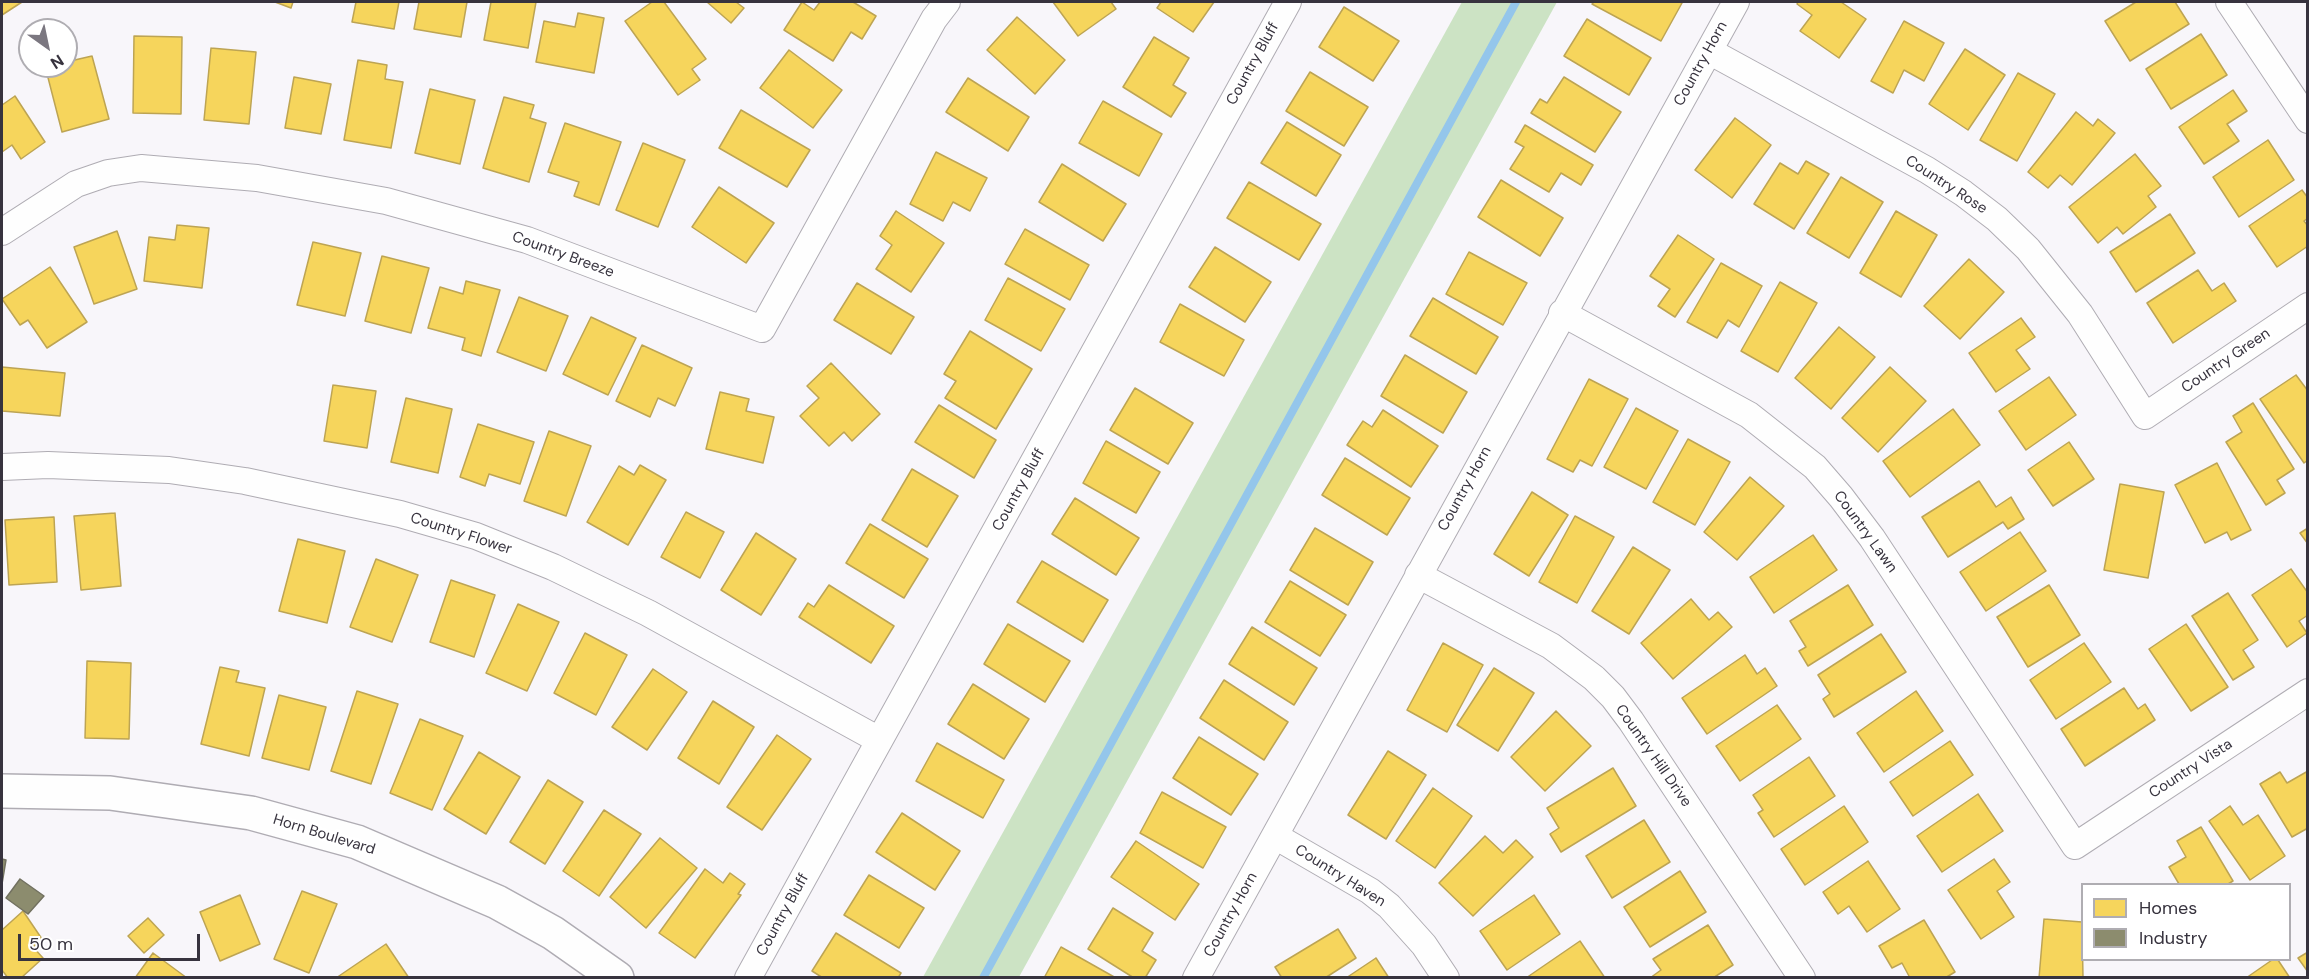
<!DOCTYPE html>
<style>
body{margin:0}
#map{position:relative;width:2309px;height:979px;overflow:hidden;background:#f8f6fa;font-family:"DM Sans",sans-serif}
canvas{display:block}
.frame{position:absolute;inset:0;border:3px solid #37333e;pointer-events:none}
.legend{position:absolute;left:2081px;top:883px;width:210px;height:78px;box-sizing:border-box;background:#fff;border:2px solid #afadb2;margin:0;padding:8px 10px;list-style:none;font-size:18px;color:#37333e}
.legend li{display:flex;align-items:center;gap:12px;height:30px}
.legend b{width:30px;border:2px solid #afadb2}
.north{position:absolute;left:18px;top:18px;width:60px;height:60px;box-sizing:border-box;background:#fff;border:2px solid #afadb2;border-radius:50%;rotate:147deg;font-size:16px;font-weight:700;line-height:24px;text-align:center;color:#37333e}
.north::after{content:'';display:block;margin:auto;width:21px;height:27px;background:#7b7780;clip-path:polygon(50% 0,100% 100%,50% 72%,0 100%)}
.scale{position:absolute;left:18px;top:934px;width:182px;height:27px;box-sizing:border-box;border:3px solid #37333e;border-top:0;padding-left:8px;font-size:18px;line-height:21px;white-space:nowrap;color:#37333e;-webkit-text-stroke:4px #fff;paint-order:stroke}
</style>
<div id="map">
<canvas width="2309" height="979"></canvas>
<div class="frame"></div>
<ul class="legend">
<li><b style="height:16px;background:#f6d55c"></b>Homes</li>
<li><b style="height:16px;background:#8c8c6e"></b>Industry</li>
</ul>
<div class="north">N</div>
<div class="scale">50 m</div>
</div>
<script>
const g = document.querySelector('canvas').getContext('2d');
g.lineJoin = 'round';
function fillPath(path, color) { g.fillStyle = color; g.fill(path, 'evenodd'); }
const shape = rows => new Path2D(rows.map(r => 'M' + r).join(''));
function stroke(path, color, width, dash) { g.strokeStyle = color; g.lineWidth = width; g.lineCap = dash ? 'butt' : 'round'; g.setLineDash(dash || []); g.stroke(path); }
function label(font, color, halo, rows, align = 'center') {
  g.font = font + ' "DM Sans",sans-serif'; g.lineWidth = 6; g.setLineDash([]); g.textBaseline = 'middle'; g.strokeStyle = halo; g.fillStyle = color; for (const [text, x, y, turn = 0] of rows) {
    g.save(); g.translate(x, y); g.rotate((+turn || 0) * Math.PI / 180); g.textAlign = isNaN(turn) ? turn : align; if (halo) g.strokeText(text, 0, 0); g.fillText(text, 0, 0); g.restore();
  }
}
const green = shape([
 [1462,2,1557,2,1019,977,923,977]
]);
const homes = shape([
 [2,2,22,2,2,15,2,2],
 [275,2,293,2,291,8,275,2],
 [356,2,399,2,394,29,352,22,356,2],
 [419,2,467,2,461,37,414,29,419,2],
 [491,2,536,2,528,48,484,40,491,2],
 [652,2,664,2,706,59,692,69,700,80,678,95,625,21,652,2],
 [707,2,736,2,744,8,731,23,707,2],
 [802,2,814,10,820,2,853,2,876,16,862,39,851,32,833,61,784,30,802,2],
 [1053,2,1111,2,1116,9,1078,36,1053,2],
 [1161,2,1214,2,1193,32,1157,8,1161,2],
 [1594,2,1680,2,1682,3,1661,41,1592,4,1594,2],
 [1798,2,1841,2,1866,19,1839,58,1800,31,1812,15,1797,4,1798,2],
 [2136,2,2175,2,2189,24,2130,61,2105,21,2136,2],
 [1344,7,1399,41,1373,81,1319,47,1344,7],
 [578,13,604,18,594,73,536,62,544,21,575,27,578,13],
 [1017,17,1065,60,1035,94,987,50,1017,17],
 [1587,19,1651,58,1629,95,1564,56,1587,19],
 [1904,21,1944,43,1924,81,1904,70,1893,93,1871,81,1904,21],
 [2201,34,2227,75,2171,109,2146,69,2201,34],
 [134,36,182,37,181,114,133,113,134,36],
 [1154,37,1189,58,1173,85,1186,93,1171,117,1123,87,1154,37],
 [211,48,256,52,249,124,204,120,211,48],
 [1965,49,2005,75,1968,130,1929,104,1965,49],
 [789,50,842,90,813,128,760,88,789,50],
 [92,56,109,119,62,132,45,66,66,66,66,62,92,56],
 [358,60,387,65,385,79,403,82,391,148,344,140,358,60],
 [1310,72,1368,107,1344,146,1286,111,1310,72],
 [2018,73,2055,94,2017,161,1980,140,2018,73],
 [294,77,331,84,321,134,285,128,294,77],
 [1564,77,1621,112,1595,152,1531,113,1540,99,1547,103,1564,77],
 [968,78,1029,117,1008,151,946,112,968,78],
 [430,89,475,100,460,164,415,153,430,89],
 [2233,90,2247,111,2227,124,2239,141,2204,164,2179,127,2233,90],
 [15,96,45,142,21,159,12,145,2,152,2,105,15,96],
 [504,97,534,105,530,118,546,123,529,182,483,168,504,97],
 [1103,101,1162,134,1139,176,1079,143,1103,101],
 [741,110,810,150,787,187,719,148,741,110],
 [2076,112,2093,126,2098,119,2115,133,2072,185,2060,175,2048,188,2028,172,2076,112],
 [1735,118,1771,145,1732,198,1695,170,1735,118],
 [1287,122,1341,155,1316,196,1261,163,1287,122],
 [565,123,621,142,599,205,574,196,579,182,548,172,565,123],
 [1525,125,1593,165,1581,185,1561,173,1549,192,1510,169,1524,147,1515,142,1525,125],
 [2268,140,2294,180,2239,217,2213,177,2268,140],
 [643,143,685,160,658,227,616,210,643,143],
 [936,152,987,178,970,211,953,202,943,221,910,204,936,152],
 [2135,154,2161,186,2148,196,2156,207,2123,234,2117,227,2098,243,2069,207,2135,154],
 [1806,161,1829,174,1794,229,1754,204,1780,163,1798,174,1806,161],
 [1062,164,1126,204,1103,241,1039,202,1062,164],
 [1841,177,1883,202,1849,258,1807,233,1841,177],
 [1501,180,1563,218,1540,256,1478,217,1501,180],
 [1249,182,1321,224,1299,260,1227,218,1249,182],
 [719,187,774,223,746,263,692,227,719,187],
 [2302,190,2308,198,2308,218,2304,221,2308,226,2308,246,2277,267,2249,226,2302,190],
 [896,211,944,243,911,292,876,269,892,245,880,236,896,211],
 [1896,211,1937,235,1901,297,1860,273,1896,211],
 [2170,214,2195,253,2136,292,2110,252,2170,214],
 [177,225,209,228,202,288,144,281,149,237,175,240,177,225],
 [1025,229,1089,265,1070,300,1005,264,1025,229],
 [117,231,137,289,94,304,74,247,117,231],
 [1678,235,1714,259,1675,317,1658,306,1670,289,1650,276,1678,235],
 [313,242,361,253,345,316,297,305,313,242],
 [1215,247,1271,282,1245,322,1189,287,1215,247],
 [1469,252,1527,283,1503,325,1446,294,1469,252],
 [382,256,429,268,411,333,365,321,382,256],
 [1969,259,2004,292,1960,339,1924,306,1969,259],
 [1721,263,1762,286,1739,327,1728,320,1717,338,1687,322,1721,263],
 [50,267,87,322,47,348,28,320,20,325,2,299,50,267],
 [2198,270,2212,291,2224,283,2236,301,2173,343,2147,303,2198,270],
 [1008,278,1065,309,1041,351,985,320,1008,278],
 [466,281,500,290,481,356,462,350,465,338,428,328,440,287,463,294,466,281],
 [1780,282,1817,303,1778,372,1741,351,1780,282],
 [857,283,914,317,891,354,834,320,857,283],
 [519,297,568,316,546,371,497,352,519,297],
 [1433,298,1498,337,1476,374,1410,336,1433,298],
 [1180,304,1244,340,1224,376,1160,342,1180,304],
 [591,317,636,338,608,395,563,374,591,317],
 [2021,318,2035,337,2016,350,2030,369,1996,392,1969,353,2021,318],
 [1839,327,1875,357,1831,409,1795,378,1839,327],
 [970,331,1032,369,996,429,945,398,956,381,944,374,970,331],
 [642,345,692,368,675,406,658,398,650,417,616,401,642,345],
 [1405,355,1467,392,1443,433,1381,396,1405,355],
 [831,363,880,414,852,441,844,432,829,446,800,416,819,398,807,386,831,363],
 [2,367,65,373,60,416,2,411,2,367],
 [1890,367,1926,401,1878,452,1842,418,1890,367],
 [2296,375,2308,391,2308,460,2304,463,2260,399,2296,375],
 [2049,377,2076,415,2026,450,1999,411,2049,377],
 [1589,379,1628,399,1592,466,1580,460,1573,472,1547,459,1589,379],
 [333,385,376,391,367,448,324,441,333,385],
 [1135,388,1193,423,1168,464,1110,430,1135,388],
 [720,392,749,399,746,411,774,417,763,463,706,449,720,392],
 [406,398,452,409,438,473,391,462,406,398],
 [2253,403,2294,469,2277,480,2285,493,2266,505,2226,442,2242,432,2233,416,2253,403],
 [939,405,996,440,974,478,915,442,939,405],
 [1636,408,1678,431,1646,489,1604,467,1636,408],
 [1953,409,1980,445,1910,497,1883,461,1953,409],
 [1383,410,1438,446,1411,487,1347,445,1363,421,1372,427,1383,410],
 [478,424,534,442,520,484,489,474,485,486,460,477,478,424],
 [549,431,591,446,566,516,524,501,549,431],
 [1688,439,1730,462,1695,525,1653,502,1688,439],
 [1106,441,1160,472,1136,513,1083,483,1106,441],
 [2069,442,2094,479,2053,506,2028,470,2069,442],
 [1345,458,1410,498,1387,535,1322,495,1345,458],
 [2217,463,2251,530,2231,540,2227,532,2205,543,2175,485,2217,463],
 [640,465,666,480,628,545,587,522,619,466,634,475,640,465],
 [912,469,958,496,927,547,882,520,912,469],
 [1750,477,1784,506,1737,560,1704,532,1750,477],
 [1979,481,1996,507,2011,497,2024,519,2008,529,2003,522,1948,557,1922,517,1979,481],
 [2120,484,2164,492,2148,578,2104,570,2120,484],
 [1532,492,1568,515,1529,576,1494,554,1532,492],
 [1075,498,1139,538,1116,575,1052,534,1075,498],
 [686,512,724,532,700,578,661,557,686,512],
 [115,513,121,586,81,590,74,516,115,513],
 [1575,516,1614,537,1577,603,1539,582,1575,516],
 [54,517,57,582,9,585,5,520,54,517],
 [870,524,928,559,904,598,846,563,870,524],
 [1315,528,1373,562,1348,605,1290,570,1315,528],
 [2308,528,2308,544,2300,533,2308,528],
 [2020,532,2046,571,1986,611,1960,572,2020,532],
 [756,533,796,559,761,615,721,590,756,533],
 [1813,535,1837,570,1774,613,1750,577,1813,535],
 [298,539,345,551,327,623,279,611,298,539],
 [1633,547,1670,570,1629,634,1592,611,1633,547],
 [376,559,418,575,392,642,350,627,376,559],
 [1042,561,1108,600,1083,642,1017,602,1042,561],
 [2291,569,2308,593,2308,615,2299,621,2307,633,2287,647,2252,595,2291,569],
 [451,580,495,595,474,657,430,642,451,580],
 [1290,581,1346,615,1320,656,1265,622,1290,581],
 [829,585,894,626,871,663,799,617,808,603,814,607,829,585],
 [1848,585,1873,625,1808,666,1799,651,1806,647,1790,621,1848,585],
 [2049,585,2080,635,2028,667,1997,617,2049,585],
 [2228,593,2258,640,2243,650,2254,667,2233,680,2192,616,2228,593],
 [1691,599,1709,620,1718,612,1732,627,1673,679,1641,643,1691,599],
 [518,604,559,622,527,691,486,673,518,604],
 [1008,624,1070,661,1045,702,984,664,1008,624],
 [2186,624,2228,687,2191,711,2149,649,2186,624],
 [1252,627,1317,668,1294,705,1229,664,1252,627],
 [585,633,627,655,596,715,554,693,585,633],
 [1881,634,1906,672,1834,717,1823,699,1830,694,1818,675,1881,634],
 [1443,643,1483,665,1447,732,1407,710,1443,643],
 [2084,643,2111,682,2056,719,2030,680,2084,643],
 [1745,655,1757,674,1765,668,1777,686,1707,734,1682,698,1745,655],
 [87,661,131,663,129,739,85,738,87,661],
 [220,667,239,671,236,682,265,688,249,756,201,744,220,667],
 [1494,668,1534,693,1498,751,1457,725,1494,668],
 [653,669,687,692,647,750,612,727,653,669],
 [1224,680,1288,722,1264,760,1200,718,1224,680],
 [973,684,1029,719,1004,759,948,724,973,684],
 [2124,688,2138,709,2145,704,2155,720,2085,766,2061,729,2124,688],
 [357,691,398,704,371,784,331,771,357,691],
 [1916,691,1943,731,1884,772,1857,733,1916,691],
 [279,695,326,707,309,770,262,758,279,695],
 [713,701,754,727,719,784,678,758,713,701],
 [1777,705,1801,739,1740,781,1716,746,1777,705],
 [1556,711,1591,746,1545,791,1511,757,1556,711],
 [420,719,463,736,432,810,390,793,420,719],
 [777,735,811,759,762,830,727,807,777,735],
 [1199,737,1258,774,1231,815,1173,778,1199,737],
 [1950,741,1973,775,1913,816,1890,782,1950,741],
 [937,743,1004,780,983,818,916,781,937,743],
 [1388,751,1426,775,1386,839,1348,815,1388,751],
 [479,752,520,777,486,834,444,809,479,752],
 [1809,757,1835,796,1774,837,1758,813,1763,810,1753,795,1809,757],
 [1613,768,1636,806,1561,852,1550,834,1559,828,1547,808,1613,768],
 [2308,771,2308,828,2292,837,2260,784,2280,772,2287,783,2308,771],
 [548,780,583,802,545,864,510,842,548,780],
 [1433,788,1472,816,1435,868,1396,841,1433,788],
 [1162,792,1226,827,1203,868,1140,833,1162,792],
 [1978,794,2003,831,1942,872,1917,836,1978,794],
 [1844,806,1868,842,1805,885,1781,849,1844,806],
 [2230,806,2243,825,2258,815,2285,856,2250,880,2209,821,2230,806],
 [604,810,641,834,599,896,563,871,604,810],
 [902,813,960,851,935,890,876,852,902,813],
 [1644,820,1670,862,1612,898,1586,856,1644,820],
 [2201,827,2233,881,2228,884,2179,884,2169,867,2186,857,2177,841,2201,827],
 [1485,836,1503,853,1516,840,1533,857,1473,916,1439,883,1485,836],
 [660,838,697,868,646,928,610,897,660,838],
 [1136,841,1199,884,1175,920,1111,877,1136,841],
 [1994,859,2010,882,1997,891,2014,917,1981,939,1948,890,1994,859],
 [1868,861,1900,909,1867,932,1849,906,1838,914,1823,892,1868,861],
 [705,869,723,883,730,873,745,884,738,894,741,895,695,958,659,933,705,869],
 [1680,871,1706,912,1650,947,1624,907,1680,871],
 [869,875,924,908,899,948,844,915,869,875],
 [302,891,337,904,309,973,274,959,302,891],
 [240,895,260,944,220,961,200,912,240,895],
 [1534,895,1560,934,1507,970,1480,931,1534,895],
 [1113,908,1153,933,1142,951,1156,960,1145,978,1134,978,1088,949,1113,908],
 [23,911,42,939,33,947,43,958,21,978,8,978,2,970,2,930,23,911],
 [148,918,164,935,144,953,128,936,148,918],
 [2044,919,2082,922,2083,978,2039,978,2044,919],
 [1924,920,1955,972,1945,978,1910,978,1902,963,1892,968,1879,946,1924,920],
 [1708,925,1733,965,1713,978,1650,978,1661,970,1653,959,1708,925],
 [1338,929,1356,958,1325,978,1282,978,1275,967,1338,929],
 [836,933,901,973,898,978,823,978,812,971,836,933],
 [1580,941,1605,978,1526,978,1580,941],
 [386,944,409,978,336,978,386,944],
 [1061,947,1116,978,1044,978,1061,947],
 [2308,952,2308,972,2298,958,2308,952],
 [153,953,187,978,135,978,153,953],
 [1376,958,1389,978,1346,978,1376,958],
 [2272,960,2278,960,2290,978,2246,978,2272,960]
]);
const industry = shape([
 [2,859,6,860,2,884,2,859],
 [20,879,44,896,28,914,6,898,20,879]
]);
const stream = shape([
 [983,978,1516,2]
]);
const street = shape([
 [2229,2,2308,120],
 [1709,51,1927,170,1963,193,1997,219,2028,249,2080,314,2145,416,2308,306],
 [2,232,76,184,108,173,141,168,257,178,386,201,527,240,762,329,934,19,947,2],
 [1562,313,1749,415,1815,467,1841,497,1872,538,2075,846,2308,692],
 [2,467,48,465,169,470,245,481,400,514,476,536,553,567,648,613,879,740],
 [1418,575,1551,646,1594,678,1613,697,1631,721,1802,978],
 [1275,836,1370,891,1389,906,1424,945,1446,978],
 [748,978,1288,2],
 [1196,978,1736,2]
]);
const secondary = shape([
 [2,791,110,793,251,813,357,842,497,902,553,933,617,978]
]);
const streetNames = [
 ["Country Bluff",1253,64,-61],
 ["Country Horn",1701,64,-61],
 ["Country Rose",1946,185,33],
 ["Country Breeze",563,255,20],
 ["Country Green",2226,361,-34],
 ["Country Horn",1465,489,-61],
 ["Country Bluff",1019,490,-61],
 ["Country Lawn",1865,532,54],
 ["Country Flower",461,534,18],
 ["Country Hill Drive",1653,756,55],
 ["Country Vista",2191,769,-33],
 ["Horn Boulevard",324,835,17],
 ["Country Haven",1340,876,32],
 ["Country Bluff",783,915,-61],
 ["Country Horn",1231,915,-61]
];
fillPath(green, '#cce3c4');
fillPath(homes, '#f6d55c');
stroke(homes, '#bda453', 1.5);
fillPath(industry, '#8c8c6e');
stroke(industry, '#727160', 1.5);
stroke(stream, '#94c6eb', 8);
stroke(street, '#afacb3', 28);
stroke(secondary, '#afacb3', 36);
stroke(street, '#fefefe', 26);
stroke(secondary, '#fefefe', 33);
label('15px', '#37333e', '#fff', streetNames);
</script>
